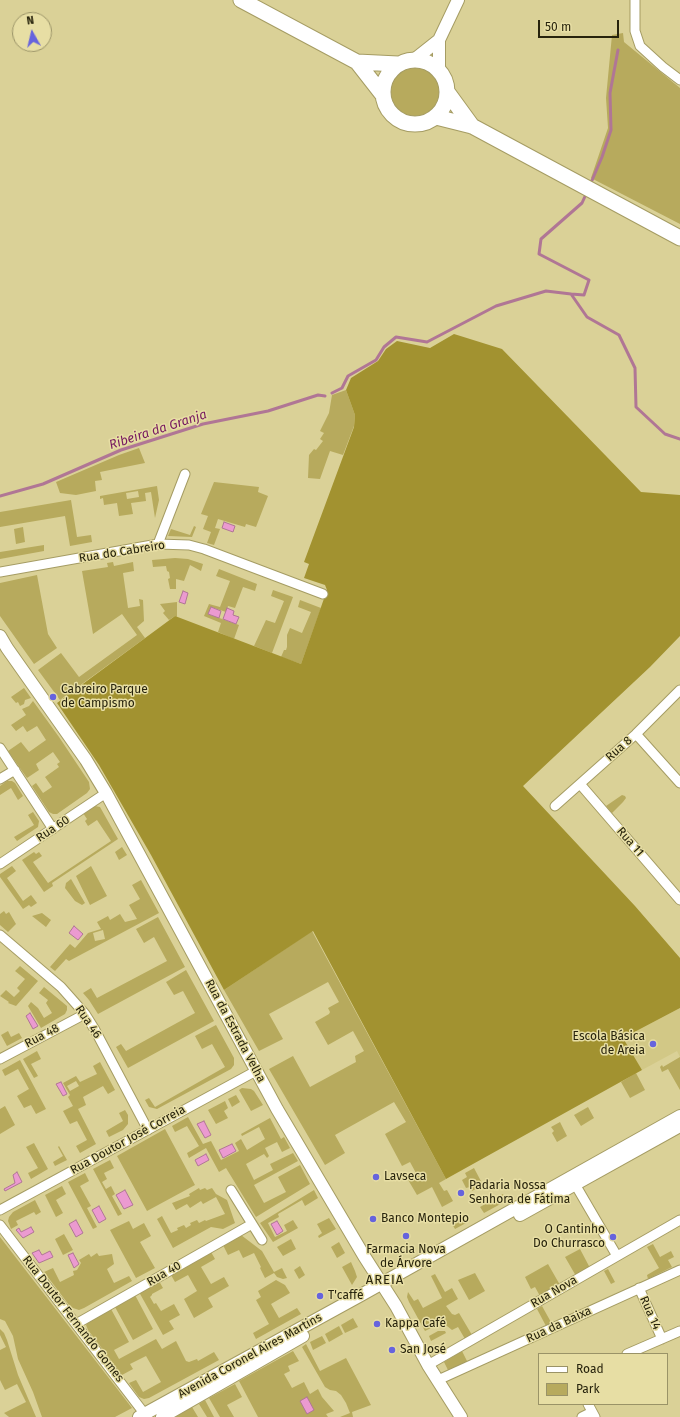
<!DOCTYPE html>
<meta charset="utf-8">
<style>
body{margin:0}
#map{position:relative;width:680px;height:1417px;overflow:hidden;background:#dad197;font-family:"Fira Sans",sans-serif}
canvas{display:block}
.legend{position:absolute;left:538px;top:1353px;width:130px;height:52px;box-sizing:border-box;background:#e7dea4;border:1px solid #9a9367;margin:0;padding:5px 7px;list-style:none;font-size:12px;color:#27230c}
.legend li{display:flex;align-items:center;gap:8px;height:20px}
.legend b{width:20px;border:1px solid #9a9367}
.north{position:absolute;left:12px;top:12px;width:40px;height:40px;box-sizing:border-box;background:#e7dea4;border:1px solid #9a9367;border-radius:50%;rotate:352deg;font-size:11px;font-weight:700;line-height:16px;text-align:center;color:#27230c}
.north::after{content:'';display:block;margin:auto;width:14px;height:18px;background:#6663dd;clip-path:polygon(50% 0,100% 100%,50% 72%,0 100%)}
.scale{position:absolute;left:538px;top:20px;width:81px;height:18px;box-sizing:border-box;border:2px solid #27230c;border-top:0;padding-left:5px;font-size:12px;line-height:14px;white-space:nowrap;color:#27230c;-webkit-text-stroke:3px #e7dea4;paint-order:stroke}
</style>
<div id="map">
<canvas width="680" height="1417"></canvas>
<ul class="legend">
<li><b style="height:5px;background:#fff"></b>Road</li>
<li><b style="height:11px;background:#b7aa5d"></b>Park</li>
</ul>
<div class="north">N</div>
<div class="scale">50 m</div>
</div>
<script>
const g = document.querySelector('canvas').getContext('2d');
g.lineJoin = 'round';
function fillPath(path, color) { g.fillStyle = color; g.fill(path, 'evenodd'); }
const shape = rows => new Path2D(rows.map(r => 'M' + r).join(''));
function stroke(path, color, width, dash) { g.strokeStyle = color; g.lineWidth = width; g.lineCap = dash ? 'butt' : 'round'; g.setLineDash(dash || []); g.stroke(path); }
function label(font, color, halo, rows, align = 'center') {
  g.font = font + ' "Fira Sans",sans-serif'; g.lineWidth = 3; g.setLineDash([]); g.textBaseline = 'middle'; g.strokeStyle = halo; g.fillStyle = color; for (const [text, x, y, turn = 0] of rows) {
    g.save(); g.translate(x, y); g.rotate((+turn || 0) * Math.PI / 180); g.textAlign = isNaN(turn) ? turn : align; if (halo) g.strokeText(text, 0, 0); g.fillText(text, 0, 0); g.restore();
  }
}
const built = shape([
 [680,1008,680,1057,677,1051,642,1070,623,1038]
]);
const green = shape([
 [623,33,624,42,680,88,680,224,591,178,608,128,606,98,612,35],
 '391 92a24 24 0 1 1 48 0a24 24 0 1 1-48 0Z',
 [346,390,355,415,354,426,343,455,330,451,320,479,308,478,309,455,314,449,316,450,323,441,320,439,324,433,320,431,329,413,332,395],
 [139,448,145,463,100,472,102,480,95,481,96,491,76,495,60,493,56,482,119,455],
 [214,482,259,487,258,492,268,496,256,527,246,524,245,527,218,519,215,528,220,529,214,545,207,543,211,532,203,529,208,516,201,514],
 [157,486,159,500,155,518,151,492,145,493,146,501,131,503,133,514,119,516,117,503,104,505,103,498,100,499,100,496],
 [138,491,139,497,127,499,126,493],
 [71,500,77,537,91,535,92,542,70,546,65,516,0,527,0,512],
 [194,526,196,527,192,537,168,536,171,529,190,535],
 [23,527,25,542,16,544,14,529],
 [44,545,44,551,0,559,0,552],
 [175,558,188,559,203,564,201,571,190,565,184,581,176,579,176,589,170,589,168,579,170,578,169,572,167,571,166,566,153,567,152,560],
 [113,562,114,566,133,562,134,571,123,573,128,608,140,606,139,599,143,600,144,621,137,627,145,638,60,700,38,670,61,653,79,677,137,635,122,614,93,634,82,571,108,567,107,563],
 [219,569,257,584,255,591,243,587,235,608,228,606,226,612,211,607,208,614,239,625,234,639,218,632,221,623,204,616,209,604,220,607,230,581,216,576],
 [37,575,48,634,57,648,34,664,0,616,0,583],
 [273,590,293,597,272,653,254,646,266,620,275,623,284,601,271,596],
 [300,600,321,608,301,664,281,657,284,650,286,650,287,647,287,635,290,628,302,633,311,612,298,607],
 [177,602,177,617,175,616,169,620,163,613,165,611,160,604],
 [24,688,31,698,25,700,24,704,20,706,18,702,16,703,11,697],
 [33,701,59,737,89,782,90,789,87,793,57,814,53,814,49,812,32,786,36,783,43,793,52,787,45,777,59,767,57,764,60,762,53,752,36,764,39,770,27,778,8,751,21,742,29,752,46,740,37,726,27,732,23,726,16,731,11,725,26,715,22,709,29,706],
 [7,781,12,781,15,783,23,796,18,800,11,788,0,795,0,786],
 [622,795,625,796,626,798,623,802,612,813,606,806],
 [95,806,100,807,118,839,52,883,53,886,44,892,22,860,34,852,36,854,39,852,42,856,33,862,48,883,111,841,97,820,88,826,85,821,87,819,83,813],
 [33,812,39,821,38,827,17,841,14,837,34,825,28,815],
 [122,847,127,855,119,860,115,852],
 [12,866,16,871,7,878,23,901,31,895,37,903,31,907,29,905,23,909,0,877,0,874],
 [91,866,107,896,90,905,76,876],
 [71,879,85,903,82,905,75,901,65,888,66,883],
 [141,880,159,913,69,961,66,959,55,971,50,967,70,944,75,948,88,933,101,929,97,922,108,916,110,920,120,914,125,922,137,919,129,905,140,899,132,885],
 [103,930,105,939,95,941,93,933],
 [4,911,6,914,9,912,16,924,8,932,0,925,0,914],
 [42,913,51,920,46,927,32,916],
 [158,917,185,967,98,1014,89,1000,83,993,91,988,97,998,167,961,154,937,144,943,136,929],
 [312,931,446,1179,439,1183,444,1191,447,1190,453,1201,442,1207,432,1187,417,1195,407,1178,416,1173,410,1162,402,1166,385,1134,406,1122,394,1102,335,1135,345,1153,325,1165,269,1069,293,1056,310,1087,356,1062,355,1056,364,1051,353,1031,328,1045,315,1022,329,1014,330,1012,328,1008,339,1002,328,982,269,1014,283,1039,259,1051,224,990],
 [20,966,38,981,16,1006,8,1003,9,1002,0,996,6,990,14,997,20,991,17,988,25,979,15,971],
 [186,970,214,1021,128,1068,116,1047,121,1044,126,1051,195,1013,183,991,174,995,166,982],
 [44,987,67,1006,67,1010,65,1014,41,1028,28,1006,31,1002,38,1008,44,1018,52,1013,46,1003,48,1000,39,993],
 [216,1025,234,1058,234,1065,231,1069,157,1109,149,1107,145,1100,149,1098,155,1107,225,1067,212,1044,202,1049,195,1036],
 [8,1031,11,1037,19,1033,22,1038,7,1046,1,1035],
 [37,1051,41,1059,31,1064,38,1076,34,1078,23,1059],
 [680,1057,680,1090,668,1069,662,1072,660,1067,662,1065,663,1067],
 [20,1060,46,1109,36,1114,31,1105,24,1108,17,1096,29,1089,18,1069,5,1076,2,1070],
 [100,1062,115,1090,108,1094,103,1086,83,1097,86,1105,78,1109,96,1144,80,1153,76,1146,87,1140,77,1121,70,1124,63,1111,73,1106,68,1097,70,1095,63,1083,76,1076,80,1082,97,1074,93,1066],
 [76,1081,79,1086,70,1091,67,1086],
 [636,1073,645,1090,630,1098,621,1082],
 [242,1088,251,1089,254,1091,263,1105,251,1111,239,1090],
 [236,1095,240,1102,232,1107,228,1099],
 [225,1101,228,1108,224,1111,228,1118,216,1124,208,1110],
 [5,1106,15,1125,0,1134,0,1109],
 [588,1107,594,1118,581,1126,574,1115],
 [125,1110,128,1115,128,1124,123,1130,109,1137,106,1131,123,1121,119,1113],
 [188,1117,203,1144,211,1141,221,1160,239,1151,235,1143,241,1139,247,1150,265,1139,259,1127,242,1136,241,1134,270,1118,281,1139,284,1137,290,1148,282,1152,277,1142,265,1148,269,1156,267,1158,264,1154,246,1164,254,1180,273,1170,270,1164,293,1153,298,1161,254,1185,264,1203,286,1192,278,1177,300,1165,310,1184,256,1217,226,1168,219,1172,206,1148,189,1158,187,1153,199,1146,187,1126,175,1132,172,1126],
 [560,1122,567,1136,557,1142,552,1133,554,1131,551,1127],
 [165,1129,195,1185,147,1211,117,1156],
 [34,1143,48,1169,31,1179,28,1173,38,1168,26,1147],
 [59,1146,67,1160,55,1166,53,1162,63,1156,58,1147],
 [110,1160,114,1168,104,1173,107,1179,102,1182,106,1189,111,1186,115,1194,112,1196,122,1214,118,1216,93,1169],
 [474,1168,483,1185,472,1191,470,1187,466,1188,462,1180,467,1177,465,1173],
 [85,1173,89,1181,80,1186,91,1206,87,1208,97,1227,93,1229,68,1182],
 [62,1186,66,1194,56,1200,63,1213,56,1217,45,1195],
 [199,1188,200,1190,205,1188,207,1190,212,1188,216,1194,227,1200,235,1223,223,1229,211,1227,173,1248,157,1219,162,1216,171,1233,178,1230,177,1228,184,1225,186,1228,191,1225,190,1223,197,1220,199,1223,205,1220,206,1221,225,1214,216,1197,203,1204,201,1201,190,1208,187,1204,176,1210,172,1203,190,1196,189,1194],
 [314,1190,318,1198,305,1206,302,1200,278,1214,279,1217,268,1223,275,1237,287,1231,284,1225,293,1220,298,1228,273,1242,260,1223],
 [503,1194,506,1201,484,1213,480,1207],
 [35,1200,41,1212,36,1215,34,1212,16,1221,18,1225,11,1229,8,1221,9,1217,13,1212],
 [462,1216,466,1223,455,1229,451,1222],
 [329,1218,336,1229,319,1238,318,1236,322,1233,317,1224],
 [129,1221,133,1229,144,1223,151,1236,140,1242,155,1268,136,1278,110,1230],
 [64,1234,73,1250,63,1255,55,1239],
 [241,1235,262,1251,274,1272,282,1268,287,1278,283,1279,277,1277,274,1273,265,1278,260,1268,261,1267,254,1253,243,1258,239,1250,228,1255,223,1245],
 [0,1237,132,1408,115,1417,42,1417,33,1392,18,1359,13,1336,5,1321,0,1319],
 [291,1239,296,1249,283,1256,277,1247],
 [339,1242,345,1253,337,1258,331,1247],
 [653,1244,660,1257,671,1251,674,1257,668,1260,672,1267,648,1279,647,1275,659,1268,647,1247],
 [580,1249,590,1268,576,1276,565,1257],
 [211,1252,215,1259,201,1267,211,1284,224,1277,229,1286,208,1298,213,1307,194,1318,184,1299,197,1291,188,1275,175,1282,171,1275],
 [97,1253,99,1256,112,1254,114,1264,107,1269,114,1283,129,1276,132,1281,84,1308,79,1310,73,1308,69,1305,44,1272,53,1268,60,1282,74,1275,73,1271,77,1270,81,1263,79,1260,89,1254,91,1257],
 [351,1262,355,1271,357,1277,352,1285,342,1267],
 [548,1264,560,1285,540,1296,535,1287,531,1289,525,1277],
 [300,1266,305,1275,299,1279,294,1270],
 [608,1269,615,1282,611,1284,604,1271],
 [475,1273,485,1291,469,1300,458,1280],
 [435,1274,445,1292,452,1288,458,1299,446,1306,452,1314,455,1315,459,1313,472,1335,465,1339,458,1327,452,1330,447,1326,442,1324,437,1325,425,1331,409,1302,407,1297,408,1292,414,1301,418,1299,423,1308,442,1298,431,1276],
 [276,1280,285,1285,290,1293,271,1304,279,1318,297,1308,301,1314,256,1339,253,1333,269,1324,256,1300,261,1297,258,1291],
 [159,1281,163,1288,152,1294,152,1295,150,1297,154,1304,156,1303,161,1311,174,1304,180,1315,169,1321,174,1329,163,1335,139,1292],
 [135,1295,153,1329,133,1340,115,1307],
 [542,1306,552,1324,546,1326,537,1309],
 [111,1309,129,1342,114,1350,119,1359,156,1339,162,1349,176,1341,186,1361,189,1362,197,1359,198,1361,214,1352,219,1360,149,1398,144,1399,139,1397,129,1383,136,1380,143,1392,161,1382,146,1356,130,1364,133,1369,122,1375,88,1330,86,1325,89,1321],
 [353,1318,358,1327,345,1333,341,1325],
 [339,1326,343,1334,329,1342,325,1334],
 [0,1329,4,1333,7,1340,18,1375,36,1417,9,1417,4,1413,26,1402,17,1384,5,1390,0,1380,0,1350,6,1347,0,1335],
 [438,1331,445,1331,446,1333,431,1341,429,1336],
 [322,1336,326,1343,313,1350,310,1342],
 [306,1344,320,1371,346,1358,371,1405,352,1412,353,1417,340,1417,350,1413,346,1403,341,1395,336,1391,330,1390,325,1387,302,1347],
 [293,1351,299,1361,288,1366,290,1371,284,1374,292,1388,304,1382,310,1394,318,1389,322,1397,334,1411,326,1414,328,1417,258,1417,239,1381],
 [462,1351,468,1363,449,1372,444,1362],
 [235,1384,242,1397,227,1405,234,1417,220,1417,209,1398],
 [205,1400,214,1417,207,1417,199,1404],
 [192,1407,198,1417,175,1417]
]);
const forest = shape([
 [454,334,502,349,641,492,680,495,680,636,650,667,523,786,635,906,680,958,680,1008,623,1038,642,1070,446,1179,313,931,224,990,151,855,99,765,57,703,175,616,301,664,327,590,325,585,304,578,309,564,304,562,354,427,355,415,346,390,351,378,378,361,386,349,397,341,430,348]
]);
const water = shape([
 [224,522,235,526,233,532,222,528,224,522],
 [183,591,188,593,185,604,179,602,183,591],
 [211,607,221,611,219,618,208,614,211,607],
 [227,608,234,611,233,615,239,617,236,624,223,619,227,608],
 [74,926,83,934,78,940,69,933,74,926],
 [30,1013,38,1026,33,1029,26,1016,30,1013],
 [61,1082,67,1094,63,1096,56,1084,61,1082],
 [204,1121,211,1135,205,1138,197,1124,204,1121],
 [232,1144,236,1151,223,1158,219,1150,232,1144],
 [206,1154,209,1160,198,1166,195,1160,206,1154],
 [17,1172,22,1182,5,1191,4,1189,15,1183,13,1175,17,1172],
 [125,1190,133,1205,124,1209,116,1195,125,1190],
 [99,1206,106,1219,99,1223,92,1210,99,1206],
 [76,1220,83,1233,76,1237,69,1224,76,1220],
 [277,1221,283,1231,277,1235,271,1224,277,1221],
 [31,1227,34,1232,23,1238,16,1230,19,1228,21,1232,31,1227],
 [39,1250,42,1255,50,1251,53,1257,39,1263,32,1253,39,1250],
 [73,1253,79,1264,74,1268,68,1255,73,1253],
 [307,1397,314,1410,307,1414,300,1401,307,1397]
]);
const stream = shape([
 [590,185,602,157,611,130,610,93,618,50],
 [571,294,584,295,589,280,539,254,541,239,582,203,587,192],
 [332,393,342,388,348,376,376,360,384,347,396,337,427,342,496,306,546,291,571,294,587,317,619,335,635,368,636,407,665,434,680,439],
 [0,496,43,484,121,450,203,424,268,411,318,395,325,396]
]);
const minor = shape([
 [635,0,635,31,640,46,663,67,680,80],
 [158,544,185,474],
 [0,572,158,544,189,545,204,549,323,594],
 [636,734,680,783],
 [0,748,53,829],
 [0,779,15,770],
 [580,784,680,900],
 [555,806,636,734,680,690],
 [0,864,106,793],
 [0,935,61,987,85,1014,95,1030,148,1130],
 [0,1059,85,1014],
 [572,1179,617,1256],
 [231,1190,262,1240],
 [0,1210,256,1071],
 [0,1225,147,1417],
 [639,1288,662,1339],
 [76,1324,252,1224],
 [627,1354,680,1331],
 [428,1365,680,1220],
 [438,1380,680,1270],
 [588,1404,595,1417],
 [582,1417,592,1412]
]);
const tertiary = shape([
 [415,59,439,40],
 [439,69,439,40,458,0],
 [0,636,7,648,86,760,106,793,277,1109,364,1256,396,1306,428,1365,461,1417],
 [520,1215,680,1126],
 [139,1417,361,1295,680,1116],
 [162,1417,303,1336]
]);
const primary = shape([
 [241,0,357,62,382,94],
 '383 92a32 32 0 1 1 64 0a32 32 0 1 1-64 0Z',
 [357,62,398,64],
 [448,93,472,126],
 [436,117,472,126,680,238]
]);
const markers = [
 [53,697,4,"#6663dd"],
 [653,1044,4,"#6663dd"],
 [376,1177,4,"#6663dd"],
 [461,1193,4,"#6663dd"],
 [373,1219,4,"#6663dd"],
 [406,1236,4,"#6663dd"],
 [613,1237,4,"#6663dd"],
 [320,1296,4,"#6663dd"],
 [377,1324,4,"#6663dd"],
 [392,1350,4,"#6663dd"]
];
const streetNames = [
 ["Rua do Cabreiro",122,552,-9],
 ["Rua 8",619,749,-42],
 ["Rua 60",53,829,-34],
 ["Rua 11",630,842,49],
 ["Rua 46",88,1022,56],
 ["Rua da Estrada Velha",235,1031,62],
 ["Rua 48",42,1036,-28],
 ["Rua Doutor José Correia",128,1140,-29],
 ["Rua 40",164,1274,-30],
 ["Rua Nova",554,1292,-30],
 ["Rua 14",650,1313,66],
 ["Rua Doutor Fernando Gomes",73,1319,52],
 ["Rua da Baixa",559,1325,-25],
 ["Avenida Coronel Aires Martins",250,1356,-29]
];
const poiNames = [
 ["Cabreiro Parque",61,690],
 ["de Campismo",61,704],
 ["Escola Básica",645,1037,"right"],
 ["de Areia",645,1051,"right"],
 ["Lavseca",384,1177],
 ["Padaria Nossa",469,1186],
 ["Senhora de Fátima",469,1200],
 ["Banco Montepio",381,1219],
 ["O Cantinho",605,1230,"right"],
 ["Do Churrasco",605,1244,"right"],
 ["Farmacia Nova",406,1250,"center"],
 ["de Árvore",406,1264,"center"],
 ["T'caffé",328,1296],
 ["Kappa Café",385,1324],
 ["San José",400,1350]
];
const waterNames = [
 ["Ribeira da Granja",158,430,-18]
];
const neighbourhoodNames = [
 ["AREIA",385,1280]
];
fillPath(built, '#d2c886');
fillPath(green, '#b7aa5d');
fillPath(forest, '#a29230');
fillPath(water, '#eb9ad0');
stroke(water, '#b07695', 1);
stroke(stream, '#b07695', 3);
stroke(minor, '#a59c63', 11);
stroke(tertiary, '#a59c63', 14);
stroke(primary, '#a59c63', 17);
stroke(minor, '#fff', 9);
stroke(tertiary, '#fff', 12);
stroke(primary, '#fff', 15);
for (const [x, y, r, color] of markers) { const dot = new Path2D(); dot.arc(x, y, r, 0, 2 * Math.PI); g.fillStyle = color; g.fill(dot); stroke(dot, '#e7dea4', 1.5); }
label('12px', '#27230c', '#e7dea4', streetNames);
label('12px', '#27230c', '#e7dea4', poiNames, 'left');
label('italic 13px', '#76195f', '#e7dea4', waterNames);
g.letterSpacing = '1px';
label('13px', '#27230c', '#e7dea4', neighbourhoodNames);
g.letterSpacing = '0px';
</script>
